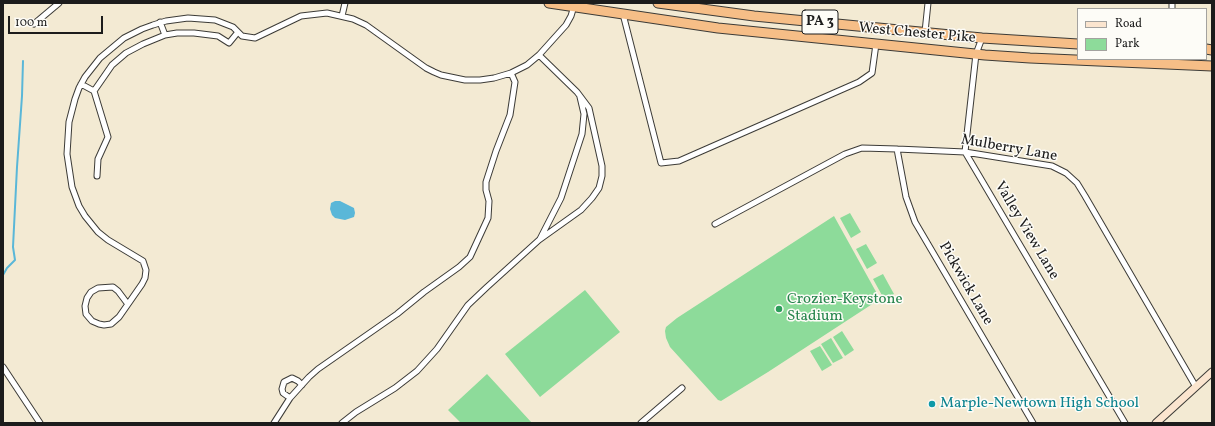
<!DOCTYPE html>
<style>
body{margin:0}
#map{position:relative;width:1215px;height:426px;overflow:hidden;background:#f3ead3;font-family:Vollkorn,serif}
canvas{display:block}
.frame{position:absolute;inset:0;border:4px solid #1c1c1c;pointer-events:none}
.legend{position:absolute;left:1077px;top:8px;width:130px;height:52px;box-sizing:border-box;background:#fdfcf7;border:1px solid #a3a29f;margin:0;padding:5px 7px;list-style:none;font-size:12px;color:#1c1c1c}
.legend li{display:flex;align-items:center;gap:8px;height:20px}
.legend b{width:20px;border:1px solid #a3a29f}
.scale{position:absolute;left:8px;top:16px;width:95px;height:18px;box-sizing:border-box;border:2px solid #1c1c1c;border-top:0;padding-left:5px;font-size:12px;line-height:14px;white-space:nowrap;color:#1c1c1c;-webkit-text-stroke:3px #fdfcf7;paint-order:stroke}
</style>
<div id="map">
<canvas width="1215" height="426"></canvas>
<div class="frame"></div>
<ul class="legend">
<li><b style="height:5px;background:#fbe5cf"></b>Road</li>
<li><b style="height:11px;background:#8ddb9a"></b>Park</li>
</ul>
<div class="scale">100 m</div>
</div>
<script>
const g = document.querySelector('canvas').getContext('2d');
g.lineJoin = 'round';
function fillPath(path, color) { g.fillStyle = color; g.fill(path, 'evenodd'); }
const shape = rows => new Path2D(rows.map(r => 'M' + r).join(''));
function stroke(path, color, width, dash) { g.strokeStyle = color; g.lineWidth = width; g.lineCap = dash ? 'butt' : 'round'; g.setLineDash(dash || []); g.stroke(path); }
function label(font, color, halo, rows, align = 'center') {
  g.font = font + ' Vollkorn,serif'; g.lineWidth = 3; g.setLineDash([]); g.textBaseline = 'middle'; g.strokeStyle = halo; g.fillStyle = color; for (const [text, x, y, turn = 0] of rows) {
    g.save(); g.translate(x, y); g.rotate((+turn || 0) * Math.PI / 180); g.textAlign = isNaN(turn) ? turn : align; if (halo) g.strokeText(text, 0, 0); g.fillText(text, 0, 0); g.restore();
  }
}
const green = shape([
 [850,213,861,232,851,238,840,218],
 [834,216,880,299,768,372,721,401,718,400,670,347,666,338,665,331,666,327,677,318],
 [866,244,877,263,867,269,856,249],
 [883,274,894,294,884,299,873,279],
 [585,290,620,332,540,397,505,354],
 [842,331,854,350,845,356,833,337],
 [831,338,843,358,833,363,821,344],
 [820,346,832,365,822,371,810,351],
 [487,374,532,423,461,423,448,410]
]);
const water = shape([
 [335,201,340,201,354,208,355,213,354,217,345,220,335,218,332,215,330,209,331,203]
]);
const stream = shape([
 [3,275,7,268,15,260,13,247,17,167,22,96,23,61]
]);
const minor = shape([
 [1172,9,1172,3],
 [623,14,661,163,679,161,859,82,872,73,876,44],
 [342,16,345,3],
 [34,24,59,3],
 [925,32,928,3],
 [165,35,177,33,194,33,218,36,229,43,238,32],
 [982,38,976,54,965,152,1125,423],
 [81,84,94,91,112,65,126,53,143,44,165,35,160,22],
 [94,91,108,137,98,159,97,176],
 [897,149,906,197,915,222,1033,423],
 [715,224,845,154,862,148,897,149,965,152,1052,166,1066,173,1077,183,1085,196,1196,387],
 [540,239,561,198,582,134,584,114,580,97],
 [127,303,118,291,113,287,98,288,91,292,87,298,85,306,86,314,92,321,99,324,104,325,111,324,119,317,142,284,145,278,146,270,143,261,108,240,98,232,85,216,79,206,72,187,67,154,69,122,75,99,79,88,85,77,100,58,124,38,142,29,153,25,166,21,188,18,215,20,233,27,242,36,255,38,301,16,327,13,353,19,366,25,426,68,434,72,441,75,465,80,480,80,494,78,511,73,527,65,539,55,566,25,571,16,574,6],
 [3,367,40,423],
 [290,398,283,393,282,389,284,382,292,378,298,381,302,385],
 [274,423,290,398,309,377,318,369,397,314,424,292,459,267,470,257,488,218,489,201,486,190,486,182,496,151,510,115,515,82,511,73],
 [342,423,356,412,395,388,417,371,437,349,468,305,487,287,539,240,581,210,592,198,599,188,602,176,602,166,589,108,577,92,539,55],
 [641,423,682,388]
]);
const secondary = shape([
 [1156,423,1212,372]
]);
const trunk = shape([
 [549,3,718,28,985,55,1030,58,1212,66],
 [658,3,754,16,982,38,1078,44],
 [1206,49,1212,50]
]);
const markers = [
 [779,309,4,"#2e9e5b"],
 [932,404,4,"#0f9aa8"]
];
const shields = [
 [820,22,36]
];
const shieldNames = [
 ["PA 3",820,22]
];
const streetNames = [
 ["West Chester Pike",917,34,5],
 ["Mulberry Lane",1009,149,10],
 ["Valley View Lane",1026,231,59],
 ["Pickwick Lane",965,284,60]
];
const leisureNames = [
 ["Crozier-Keystone",787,300],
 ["Stadium",787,317]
];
const cultureNames = [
 ["Marple-Newtown High School",940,404]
];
fillPath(green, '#8ddb9a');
fillPath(water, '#5ab7d8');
stroke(stream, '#5ab7d8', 2);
stroke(minor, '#3c3b37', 7);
stroke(secondary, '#3c3b37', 9);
stroke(trunk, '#3c3b37', 11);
stroke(minor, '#fff', 5);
stroke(secondary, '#fbe5cf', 7);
stroke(trunk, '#f6be87', 9);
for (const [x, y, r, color] of markers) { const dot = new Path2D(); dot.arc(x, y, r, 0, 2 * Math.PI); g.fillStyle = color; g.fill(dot); stroke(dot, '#fdfcf7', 1.5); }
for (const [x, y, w] of shields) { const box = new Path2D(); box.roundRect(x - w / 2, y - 12, w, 24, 3); g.fillStyle = '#fdfcf7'; g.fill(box); stroke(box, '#1c1c1c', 1); }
label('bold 14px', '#1c1c1c', null, shieldNames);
label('15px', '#1c1c1c', '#fdfcf7', streetNames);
label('15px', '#27864d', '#fdfcf7', leisureNames, 'left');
label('15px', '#0d838f', '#fdfcf7', cultureNames, 'left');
</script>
